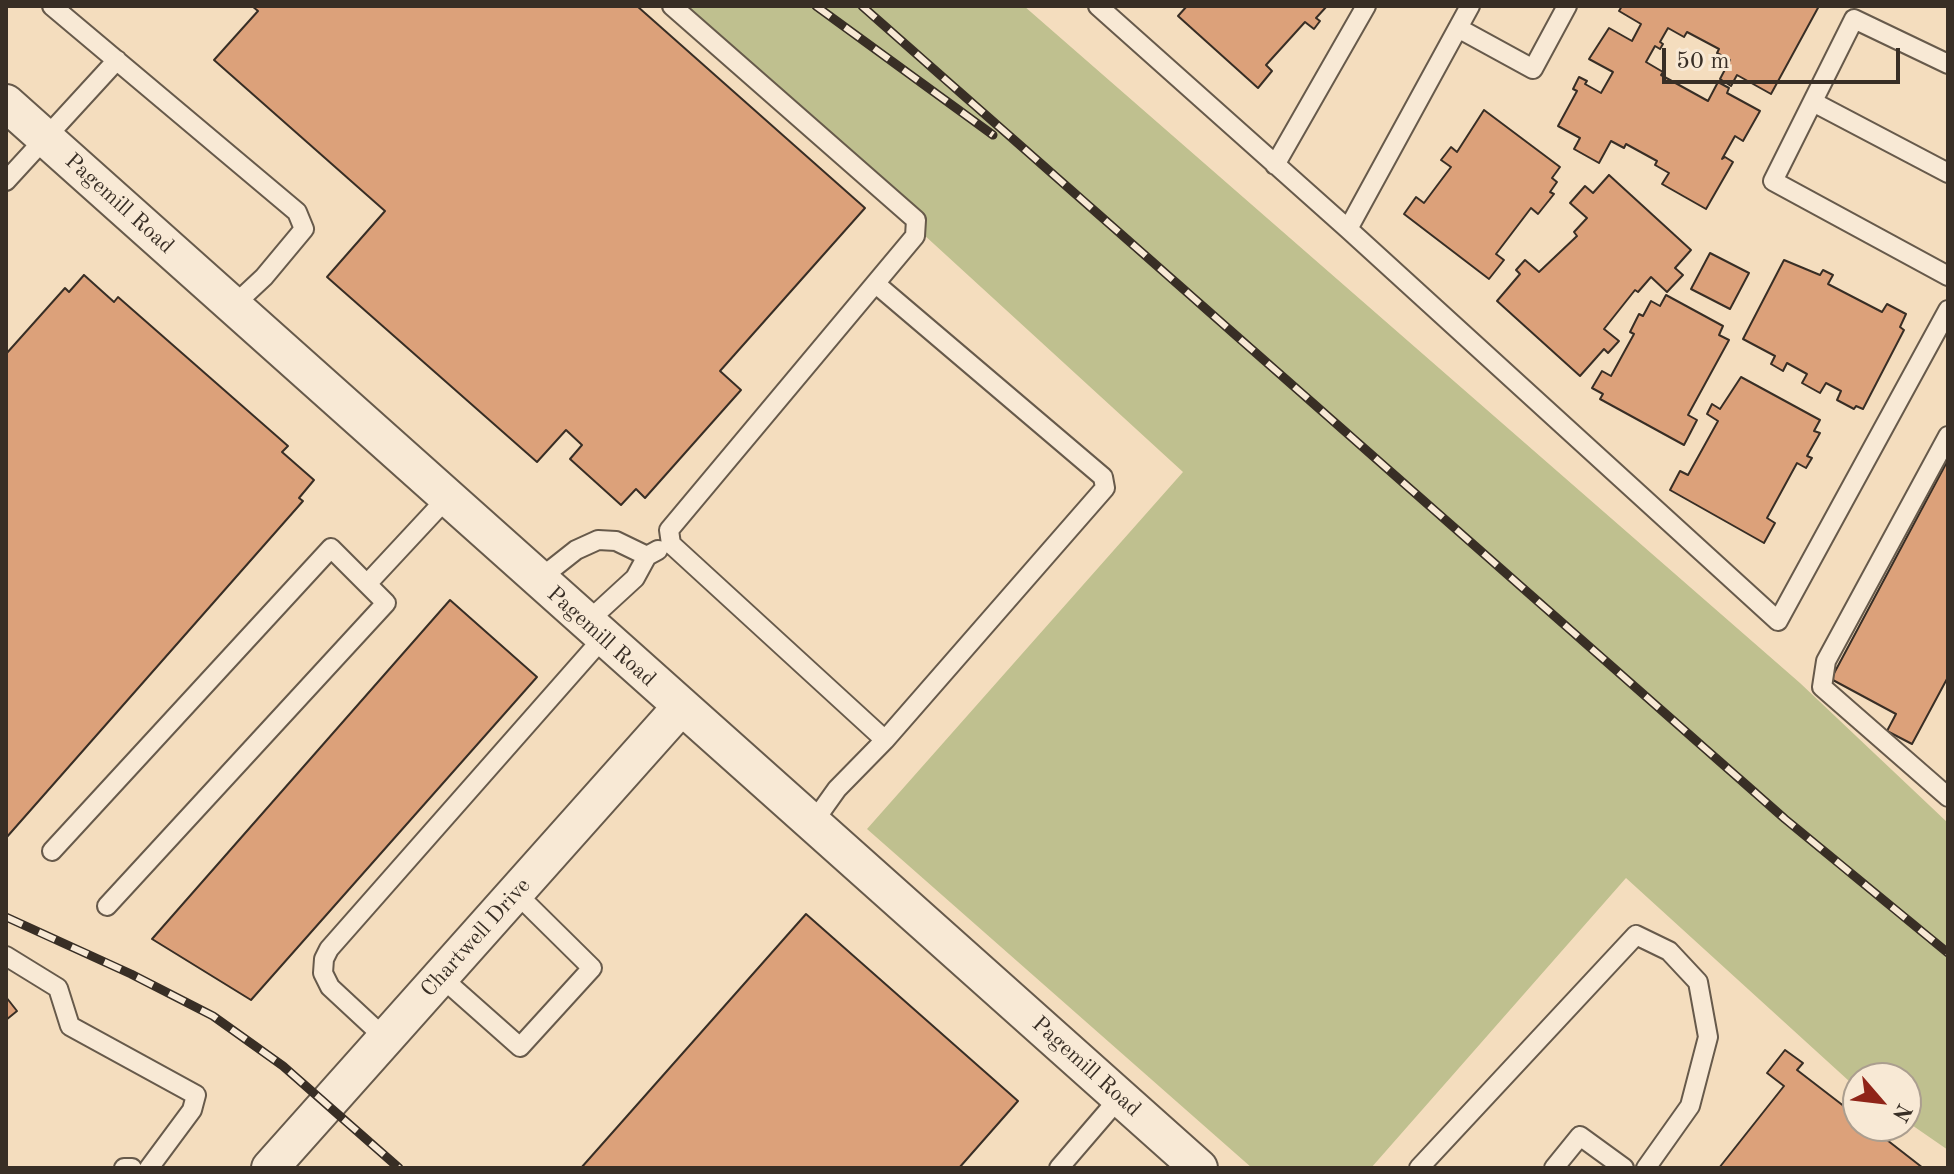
<!DOCTYPE html>
<style>
body{margin:0}
#map{position:relative;width:1954px;height:1174px;overflow:hidden;background:#f4ddbe;font-family:"Old Standard TT",serif}
canvas{display:block}
.frame{position:absolute;inset:0;border:8px solid #382e25;pointer-events:none}
.north{position:absolute;left:1842px;top:1062px;width:80px;height:80px;box-sizing:border-box;background:#f8e9d5;border:2px solid #ab9e8f;border-radius:50%;rotate:118deg;font-size:22px;font-weight:700;line-height:32px;text-align:center;color:#382e25}
.north::after{content:'';display:block;margin:auto;width:28px;height:36px;background:#8f2418;clip-path:polygon(50% 0,100% 100%,50% 72%,0 100%)}
.scale{position:absolute;left:1662px;top:48px;width:238px;height:36px;box-sizing:border-box;border:4px solid #382e25;border-top:0;padding-left:10px;font-size:24px;line-height:28px;white-space:nowrap;color:#382e25;-webkit-text-stroke:6px #f8e9d5;paint-order:stroke}
</style>
<div id="map">
<canvas width="1954" height="1174"></canvas>
<div class="frame"></div>
<div class="north">N</div>
<div class="scale">50 m</div>
</div>
<script>
const g = document.querySelector('canvas').getContext('2d');
g.lineJoin = 'round';
function fillPath(path, color) { g.fillStyle = color; g.fill(path, 'evenodd'); }
const shape = rows => new Path2D(rows.map(r => 'M' + r).join(''));
function stroke(path, color, width, dash) { g.strokeStyle = color; g.lineWidth = width; g.lineCap = dash ? 'butt' : 'round'; g.setLineDash(dash || []); g.stroke(path); }
function label(font, color, halo, rows, align = 'center') {
  g.font = font + ' "Old Standard TT",serif'; g.lineWidth = 6; g.setLineDash([]); g.textBaseline = 'middle'; g.strokeStyle = halo; g.fillStyle = color; for (const [text, x, y, turn = 0] of rows) {
    g.save(); g.translate(x, y); g.rotate((+turn || 0) * Math.PI / 180); g.textAlign = isNaN(turn) ? turn : align; if (halo) g.strokeText(text, 0, 0); g.fillText(text, 0, 0); g.restore();
  }
}
const green = shape([
 [674,6,1024,6,1800,683,1948,823,1948,1150,1906,1121,1906,1078,1858,1078,1858,1088,1849,1081,1626,878,1371,1168,1252,1168,867,829,1183,472]
]);
const building = shape([
 [252,6,637,6,865,208,720,371,741,390,645,498,636,489,621,505,570,459,582,445,566,430,537,462,327,277,385,211,214,60,258,11,252,6],
 [1187,6,1199,7,1327,6,1316,18,1320,21,1314,29,1305,22,1266,65,1272,71,1258,88,1178,16,1187,6],
 [1622,6,1819,6,1771,94,1737,75,1731,86,1720,79,1730,60,1717,53,1719,49,1687,32,1684,37,1668,28,1660,42,1663,44,1660,49,1655,46,1646,62,1663,72,1661,75,1708,101,1718,82,1729,88,1727,93,1760,111,1743,141,1735,136,1722,159,1725,157,1733,162,1706,209,1662,184,1669,173,1655,165,1657,161,1626,144,1624,148,1611,141,1599,163,1574,149,1580,138,1558,126,1577,91,1573,89,1579,77,1587,81,1585,84,1601,93,1613,72,1589,59,1609,28,1632,41,1641,24,1619,11,1622,6],
 [1484,110,1560,167,1552,178,1557,182,1550,192,1554,194,1538,214,1531,208,1496,254,1504,260,1489,279,1404,214,1416,197,1424,203,1451,167,1441,160,1451,147,1457,152,1484,110],
 [1609,175,1691,250,1675,268,1683,275,1667,292,1651,277,1638,292,1635,290,1604,329,1619,341,1608,353,1604,349,1580,376,1497,301,1520,274,1516,270,1525,260,1539,272,1577,236,1574,232,1587,218,1570,203,1585,186,1593,193,1609,175],
 [1710,253,1749,273,1730,309,1691,289,1710,253],
 [1784,260,1820,275,1823,270,1833,275,1828,284,1882,312,1887,304,1906,314,1900,327,1904,330,1863,409,1856,406,1854,409,1837,400,1841,391,1826,383,1820,393,1802,383,1807,374,1787,363,1783,371,1771,364,1775,356,1743,339,1784,260],
 [84,275,114,302,118,297,288,446,282,452,314,480,299,498,303,501,6,838,6,354,65,288,69,292,84,275],
 [1666,295,1723,326,1719,335,1729,340,1688,415,1697,420,1684,445,1600,399,1603,394,1592,388,1602,371,1611,376,1634,334,1630,332,1639,314,1643,316,1651,301,1660,306,1666,295],
 [1741,377,1820,420,1814,431,1820,433,1807,456,1812,458,1806,468,1797,463,1767,518,1775,523,1764,543,1670,490,1680,471,1688,475,1718,421,1707,414,1712,404,1720,409,1741,377],
 [1948,460,1948,677,1912,744,1887,731,1896,714,1831,679,1948,460],
 [450,600,537,677,251,1000,152,939,450,600],
 [806,914,1018,1101,959,1168,581,1168,806,914],
 [6,997,17,1011,6,1020,6,997],
 [1785,1050,1803,1063,1797,1070,1858,1117,1858,1126,1869,1126,1923,1168,1719,1168,1784,1086,1767,1073,1785,1050]
]);
const lane = shape([
 [52,6,297,212,304,229,264,277,233,306],
 [672,6,916,220,915,236,669,530,671,544,885,740],
 [1098,6,1348,229,1778,621,1948,310],
 [1458,28,1533,69,1567,6],
 [1948,64,1854,19,1773,181,1948,276],
 [1813,102,1948,173],
 [1275,165,1366,6],
 [6,181,117,60],
 [1348,229,1470,6],
 [1948,436,1826,661,1822,687,1948,797],
 [538,580,576,550,598,540,616,541,647,556],
 [586,623,635,578,647,556,658,550],
 [812,824,837,789,885,740,1105,488,1103,477,876,284],
 [52,851,331,548,367,584],
 [107,906,386,603,367,584,447,498],
 [6,956,58,988,70,1026,196,1095,192,1110,149,1168],
 [441,977,520,1047,592,968,516,893],
 [386,1039,330,987,323,973,324,959,329,949,603,638],
 [124,1168,132,1168],
 [1059,1168,1120,1097],
 [1419,1168,1636,935,1669,951,1698,982,1708,1037,1690,1106,1646,1168],
 [1554,1168,1580,1136,1624,1168]
]);
const street = shape([
 [6,103,1199,1168],
 [270,1168,680,708]
]);
const rail = shape([
 [816,6,993,135],
 [862,6,1785,819,1948,953],
 [6,917,131,974,213,1016,283,1066,399,1168]
]);
const streetNames = [
 ["Pagemill Road",119,204,42],
 ["Pagemill Road",601,637,42],
 ["Chartwell Drive",476,938,-48],
 ["Pagemill Road",1086,1067,42]
];
fillPath(green, '#bfc08f');
fillPath(building, '#dca17a');
stroke(building, '#382e25', 2);
stroke(lane, '#675a4b', 22);
stroke(street, '#675a4b', 40);
stroke(lane, '#f8e9d5', 18);
stroke(street, '#f8e9d5', 36);
stroke(rail, '#382e25', 9);
stroke(rail, '#f8e9d5', 6, [18]);
label('22px', '#382e25', '#f8e9d5', streetNames);
</script>
